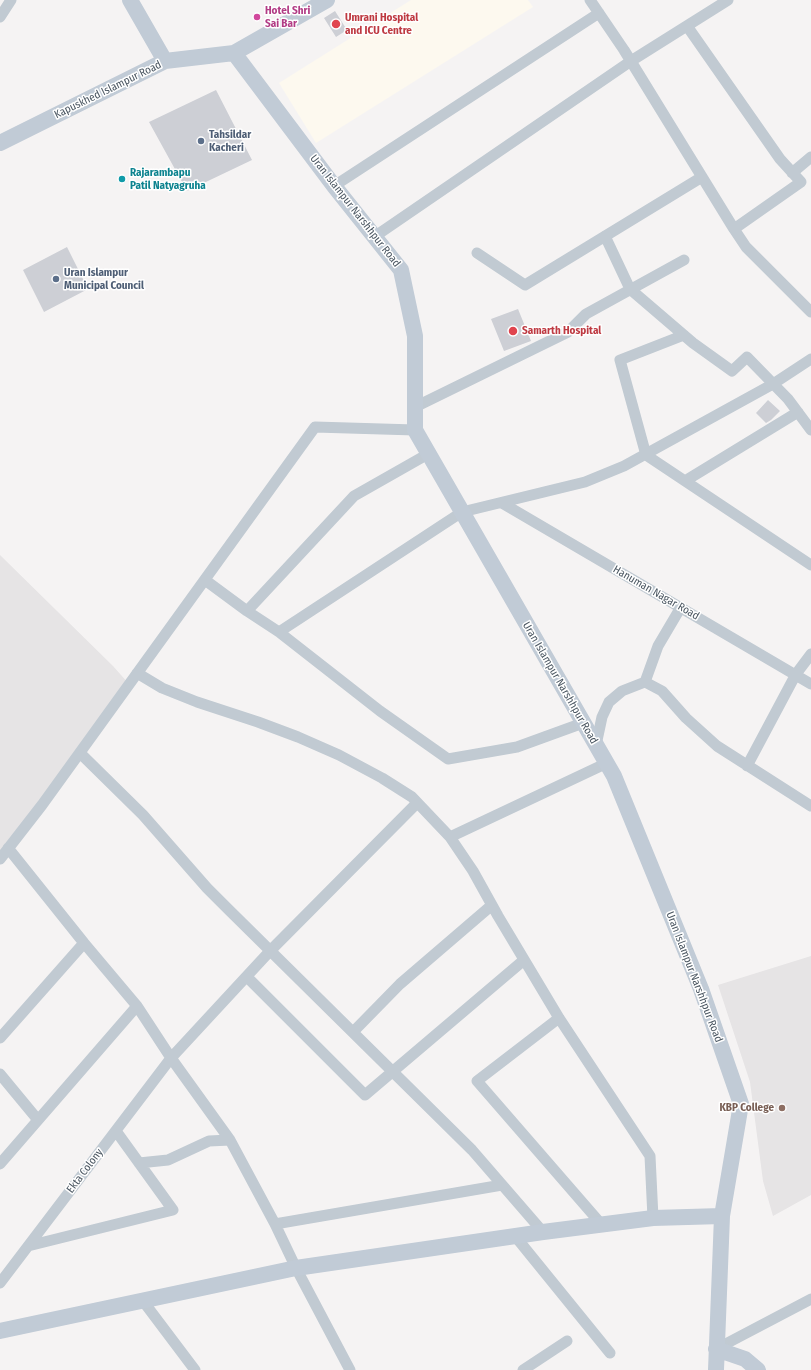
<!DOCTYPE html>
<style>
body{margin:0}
canvas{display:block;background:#f5f3f3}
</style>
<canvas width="811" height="1370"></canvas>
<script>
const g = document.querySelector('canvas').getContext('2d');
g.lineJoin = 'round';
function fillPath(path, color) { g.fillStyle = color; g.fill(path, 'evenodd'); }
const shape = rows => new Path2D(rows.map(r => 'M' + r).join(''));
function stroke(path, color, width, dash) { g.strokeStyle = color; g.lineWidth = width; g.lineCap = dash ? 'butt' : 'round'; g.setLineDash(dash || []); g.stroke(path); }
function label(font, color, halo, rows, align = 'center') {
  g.font = font + ' "Fira Sans Condensed",sans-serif'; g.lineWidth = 3; g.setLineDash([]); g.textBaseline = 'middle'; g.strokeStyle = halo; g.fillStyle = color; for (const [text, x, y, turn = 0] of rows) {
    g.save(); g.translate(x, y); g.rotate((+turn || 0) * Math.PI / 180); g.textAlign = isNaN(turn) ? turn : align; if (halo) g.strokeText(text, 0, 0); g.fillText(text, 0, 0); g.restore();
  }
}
const commercial = shape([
 [411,0,528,0,533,7,316,143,279,83]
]);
const education = shape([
 [0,555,113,666,129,684,0,856],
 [811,956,811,1195,773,1216,763,1181,750,1082,718,985]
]);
const building = shape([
 [335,11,347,30,336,37,324,18],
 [216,90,252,160,187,191,149,122],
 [67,247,88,289,44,312,23,270],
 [518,309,531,341,504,351,491,319],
 [768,400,780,411,771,420,766,423,756,413]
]);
const street = shape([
 [590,0,624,50,734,229,746,247,811,312],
 [0,17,11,0],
 [687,26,780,159,801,182,734,229],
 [792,173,811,157],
 [334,186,599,13],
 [605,236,630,289,693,343,732,371,747,357,788,399,811,430],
 [374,237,631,61,728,0],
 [477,253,525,285,702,177],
 [684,335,620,360,646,455,811,565],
 [415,407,568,332,586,314,684,260],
 [685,481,798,412],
 [502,503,811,684],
 [205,580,247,611,279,632,380,711,448,759,517,747,583,723],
 [247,611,354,496,428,454],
 [279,632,462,512,585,482,624,466,773,384,811,359],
 [137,673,162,688,197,702,258,722,298,737,339,755,382,778,412,797,450,837,607,763],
 [645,682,662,691,686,718,717,746,811,806],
 [596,745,602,717,609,702,622,691,645,682,658,646,681,607],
 [80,753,143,815,207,888,228,909,472,1150,543,1232],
 [747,766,796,674,811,654],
 [450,837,473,871,498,916,559,1018,650,1156,653,1218],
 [8,848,84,943,137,1006,171,1058,230,1140,275,1224,296,1268,350,1370],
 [0,859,42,805,315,427,415,430],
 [247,977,365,1095,524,960],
 [559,1018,477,1081,602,1225],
 [353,1032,400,984,492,905],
 [0,1038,84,943],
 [0,1074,38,1120],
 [139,1163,168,1160,209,1141,230,1140],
 [0,1164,137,1006],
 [275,1224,502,1185],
 [515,1236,610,1353],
 [28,1246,173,1210,116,1131],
 [0,1283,171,1058,270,951,417,803],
 [143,1301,195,1370],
 [716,1349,811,1299],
 [523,1370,567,1341]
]);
const secondary = shape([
 [130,0,165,61],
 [234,53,334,186,401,270,415,336,415,430,614,776,701,989,741,1104,722,1216,716,1370],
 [0,143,165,61,234,53,327,0],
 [0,1331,296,1268,543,1232,653,1218,722,1216],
 [716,1349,745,1359,758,1370]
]);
const markers = [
 [257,17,4,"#d1479c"],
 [336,24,5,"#e0444e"],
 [201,141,4,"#5c6f8a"],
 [122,179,4,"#0f9aa8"],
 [56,279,4,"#5c6f8a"],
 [513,331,5,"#e0444e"],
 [782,1108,4,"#8d6e63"]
];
const hotelNames = [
 ["Hotel Shri",265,11],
 ["Sai Bar",265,24]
];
const healthNames = [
 ["Umrani Hospital",345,18],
 ["and ICU Centre",345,31],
 ["Samarth Hospital",522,331]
];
const streetNames = [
 ["Kapuskhed Islampur Road",108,90,-26],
 ["Uran Islampur Narshhpur Road",355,211,52],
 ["Hanuman Nagar Road",656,593,30],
 ["Uran Islampur Narshhpur Road",560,683,60],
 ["Uran Islampur Narshhpur Road",694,977,69],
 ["Ekta Colony",85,1171,-53]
];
const serviceNames = [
 ["Tahsildar",209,135],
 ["Kacheri",209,148],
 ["Uran Islampur",64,273],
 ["Municipal Council",64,286]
];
const cultureNames = [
 ["Rajarambapu",130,173],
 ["Patil Natyagruha",130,186]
];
const educationNames = [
 ["KBP College",774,1108]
];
fillPath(commercial, '#fdf9ef');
fillPath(education, '#e6e4e5');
fillPath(building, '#cdcfd5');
stroke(street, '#c1cad2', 11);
stroke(secondary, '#c1cbd6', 16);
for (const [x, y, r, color] of markers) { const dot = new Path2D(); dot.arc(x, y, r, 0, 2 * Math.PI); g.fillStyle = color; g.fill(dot); stroke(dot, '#fff', 1.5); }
label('bold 11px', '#b23c85', '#fff', hotelNames, 'left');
label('bold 11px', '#be3a42', '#fff', healthNames, 'left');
label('11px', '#4a5661', '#fff', streetNames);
label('bold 11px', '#4e5e75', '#fff', serviceNames, 'left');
label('bold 11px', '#0d838f', '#fff', cultureNames, 'left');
label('bold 11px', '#785e54', '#fff', educationNames, 'right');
</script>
